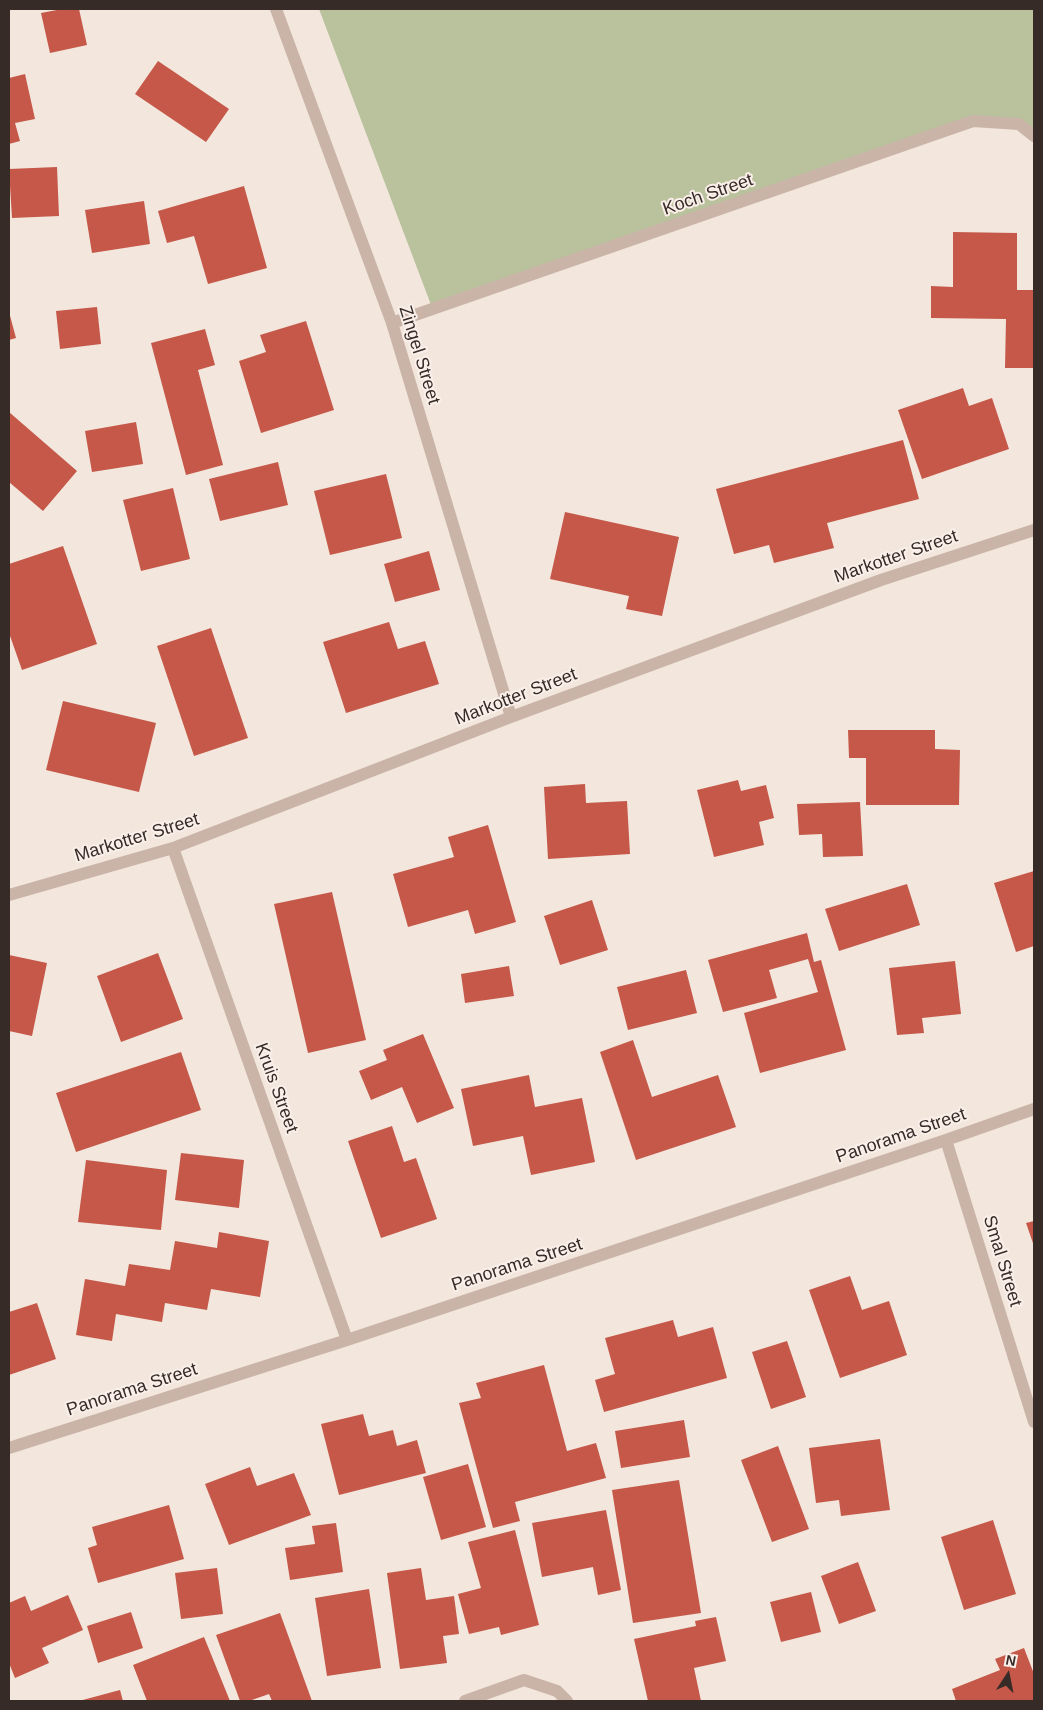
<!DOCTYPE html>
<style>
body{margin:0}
#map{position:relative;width:1043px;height:1710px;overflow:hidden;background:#f2e6dd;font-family:Arial,sans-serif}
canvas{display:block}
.frame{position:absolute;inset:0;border:10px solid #372b28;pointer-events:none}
.north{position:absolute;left:983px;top:1650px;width:50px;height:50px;-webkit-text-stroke:4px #faf0e9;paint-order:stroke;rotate:11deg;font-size:14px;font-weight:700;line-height:20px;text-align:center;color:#372b28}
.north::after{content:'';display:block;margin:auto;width:18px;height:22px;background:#372b28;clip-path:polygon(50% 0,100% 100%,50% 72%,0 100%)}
</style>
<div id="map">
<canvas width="1043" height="1710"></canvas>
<div class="frame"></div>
<div class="north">N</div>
</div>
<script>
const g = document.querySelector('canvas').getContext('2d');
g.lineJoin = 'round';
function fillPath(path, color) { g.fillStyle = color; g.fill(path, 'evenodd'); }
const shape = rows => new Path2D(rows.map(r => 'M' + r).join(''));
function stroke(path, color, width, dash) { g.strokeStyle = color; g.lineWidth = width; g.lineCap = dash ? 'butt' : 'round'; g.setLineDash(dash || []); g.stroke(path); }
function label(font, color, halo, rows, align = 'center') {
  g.font = font + ' Arial,sans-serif'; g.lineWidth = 4; g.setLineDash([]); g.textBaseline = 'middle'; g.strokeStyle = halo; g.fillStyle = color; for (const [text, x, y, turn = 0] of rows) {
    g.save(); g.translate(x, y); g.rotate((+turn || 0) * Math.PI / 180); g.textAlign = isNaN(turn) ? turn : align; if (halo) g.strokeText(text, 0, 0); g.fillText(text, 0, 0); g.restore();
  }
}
const green = shape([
 [319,9,1034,9,1034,136,1019,124,973,121,433,310]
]);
const building = shape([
 [62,9,79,9,87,45,50,53,41,13],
 [158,61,229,109,206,142,135,94],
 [25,74,35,119,15,123,20,141,9,144,9,78],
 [57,167,59,216,12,218,9,169],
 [244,186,267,268,208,284,194,236,167,243,158,211],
 [144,201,150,244,92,253,85,210],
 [953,232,1017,233,1017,290,1034,290,1034,368,1005,368,1006,319,931,318,931,286,953,287],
 [97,307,101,344,60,349,56,311],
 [9,312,16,338,9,340],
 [306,321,334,410,261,433,239,361,266,352,260,335],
 [205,329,215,365,198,370,223,465,186,475,151,343],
 [963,388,969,406,992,398,1009,449,922,479,898,410],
 [9,412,77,471,43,511,9,482],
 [136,422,143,464,92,472,85,431],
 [903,440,919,499,827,523,834,548,774,563,769,545,734,554,716,489],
 [278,462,288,505,220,521,209,479],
 [386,474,402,538,330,555,314,491],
 [173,488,190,559,141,571,123,500],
 [565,512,679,537,662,616,626,609,629,596,550,579],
 [63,546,97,644,22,670,9,633,9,564],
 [429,551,440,590,395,602,384,564],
 [389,622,398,649,425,641,439,684,346,713,323,642],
 [211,628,248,738,194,756,157,646],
 [63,701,156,723,139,792,46,770],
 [848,730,935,730,935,749,960,750,959,805,866,805,866,758,849,758],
 [738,780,741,791,766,785,774,818,759,822,764,845,714,857,697,790],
 [585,784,586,803,627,801,630,854,548,859,544,787],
 [860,802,863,856,823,857,822,834,799,835,797,804],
 [488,825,516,922,475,934,468,910,408,927,393,874,454,857,448,837],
 [1034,871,1034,946,1016,952,994,883],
 [907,884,920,925,839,951,825,909],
 [332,892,366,1040,308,1053,274,904],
 [592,900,608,950,560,965,544,916],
 [807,933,814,962,821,960,846,1050,760,1073,744,1013,818,992,808,959,769,970,777,998,723,1012,708,960],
 [158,953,183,1019,121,1042,97,976],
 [9,955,47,963,32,1036,9,1031],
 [955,961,961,1014,922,1018,924,1033,897,1035,889,968],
 [509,966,514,996,465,1003,461,974],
 [686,970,697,1013,628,1030,617,987],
 [423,1034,454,1108,417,1123,402,1087,371,1100,359,1071,387,1060,383,1050],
 [633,1040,652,1097,718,1075,736,1127,636,1160,600,1052],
 [181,1052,201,1110,76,1152,56,1093],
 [529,1075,535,1107,582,1098,595,1162,531,1175,523,1136,473,1146,461,1089],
 [392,1126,404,1162,416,1158,437,1219,381,1238,348,1141],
 [181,1153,244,1160,239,1208,175,1200],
 [86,1160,167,1170,161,1230,78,1222],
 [1034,1221,1034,1246,1026,1223],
 [219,1232,269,1241,260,1297,211,1289,207,1310,165,1303,162,1322,116,1314,112,1341,76,1335,85,1279,125,1286,129,1264,170,1270,175,1241,217,1248],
 [850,1276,862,1310,889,1301,907,1355,840,1378,809,1290],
 [37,1303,56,1359,9,1375,9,1312],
 [673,1320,678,1337,713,1327,727,1378,604,1412,595,1380,615,1374,605,1338],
 [787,1341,806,1397,771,1409,752,1352],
 [544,1365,567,1451,596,1443,606,1478,515,1502,520,1521,493,1528,459,1403,481,1398,476,1383],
 [363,1414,369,1436,393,1430,397,1446,417,1440,426,1473,339,1495,321,1424],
 [684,1420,690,1457,621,1468,615,1431],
 [880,1439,890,1510,841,1516,839,1500,816,1503,809,1448],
 [778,1446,809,1529,772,1542,741,1460],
 [468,1464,486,1527,441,1540,423,1477],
 [250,1467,257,1486,294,1473,311,1515,229,1545,205,1484],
 [679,1480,701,1613,633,1623,612,1490],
 [169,1505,184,1559,98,1583,88,1548,97,1545,92,1527],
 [606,1510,621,1590,598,1595,593,1567,542,1577,532,1523],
 [993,1520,1016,1594,964,1610,941,1537],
 [336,1523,343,1572,290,1580,285,1548,315,1544,312,1526],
 [515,1530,539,1625,501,1635,499,1627,469,1634,458,1594,481,1588,468,1542],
 [858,1562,876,1611,839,1624,821,1576],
 [217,1568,223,1614,181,1619,175,1573],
 [421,1568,426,1600,454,1596,459,1634,443,1636,447,1663,400,1669,387,1573],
 [369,1589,381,1668,327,1676,315,1598],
 [811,1592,821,1632,781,1642,770,1602],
 [68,1595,83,1630,42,1648,49,1663,15,1678,9,1663,9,1603,25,1596,31,1611],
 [131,1612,143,1648,98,1663,87,1626],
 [280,1613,312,1701,272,1701,269,1694,249,1701,240,1701,216,1635],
 [716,1617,726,1661,694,1668,701,1701,648,1701,634,1639,696,1626,695,1621],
 [204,1637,230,1701,147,1701,133,1665],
 [1024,1648,1034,1674,1034,1701,956,1701,952,1689,1000,1670,995,1659],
 [120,1690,123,1701,79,1701]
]);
const minor = shape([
 [276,9,392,323,511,717],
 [392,323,973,121,1019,124,1034,136],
 [173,848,347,1340],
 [9,895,173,848,511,717,881,580,1034,530],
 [946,1140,1034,1422],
 [9,1448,347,1340,946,1140,1034,1109],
 [465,1701,524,1680,557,1691,567,1701]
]);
const streetNames = [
 ["Koch Street",708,195,-19],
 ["Zingel Street",419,355,73],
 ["Markotter Street",896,557,-19],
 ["Markotter Street",516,697,-21],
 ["Markotter Street",137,838,-17],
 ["Kruis Street",276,1088,70],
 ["Panorama Street",901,1136,-19],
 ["Smal Street",1002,1261,73],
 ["Panorama Street",517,1265,-18],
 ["Panorama Street",132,1390,-18]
];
fillPath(green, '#b9c19d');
fillPath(building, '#c55848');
stroke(minor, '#cab4a8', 12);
label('18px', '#372b28', '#faf0e9', streetNames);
</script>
